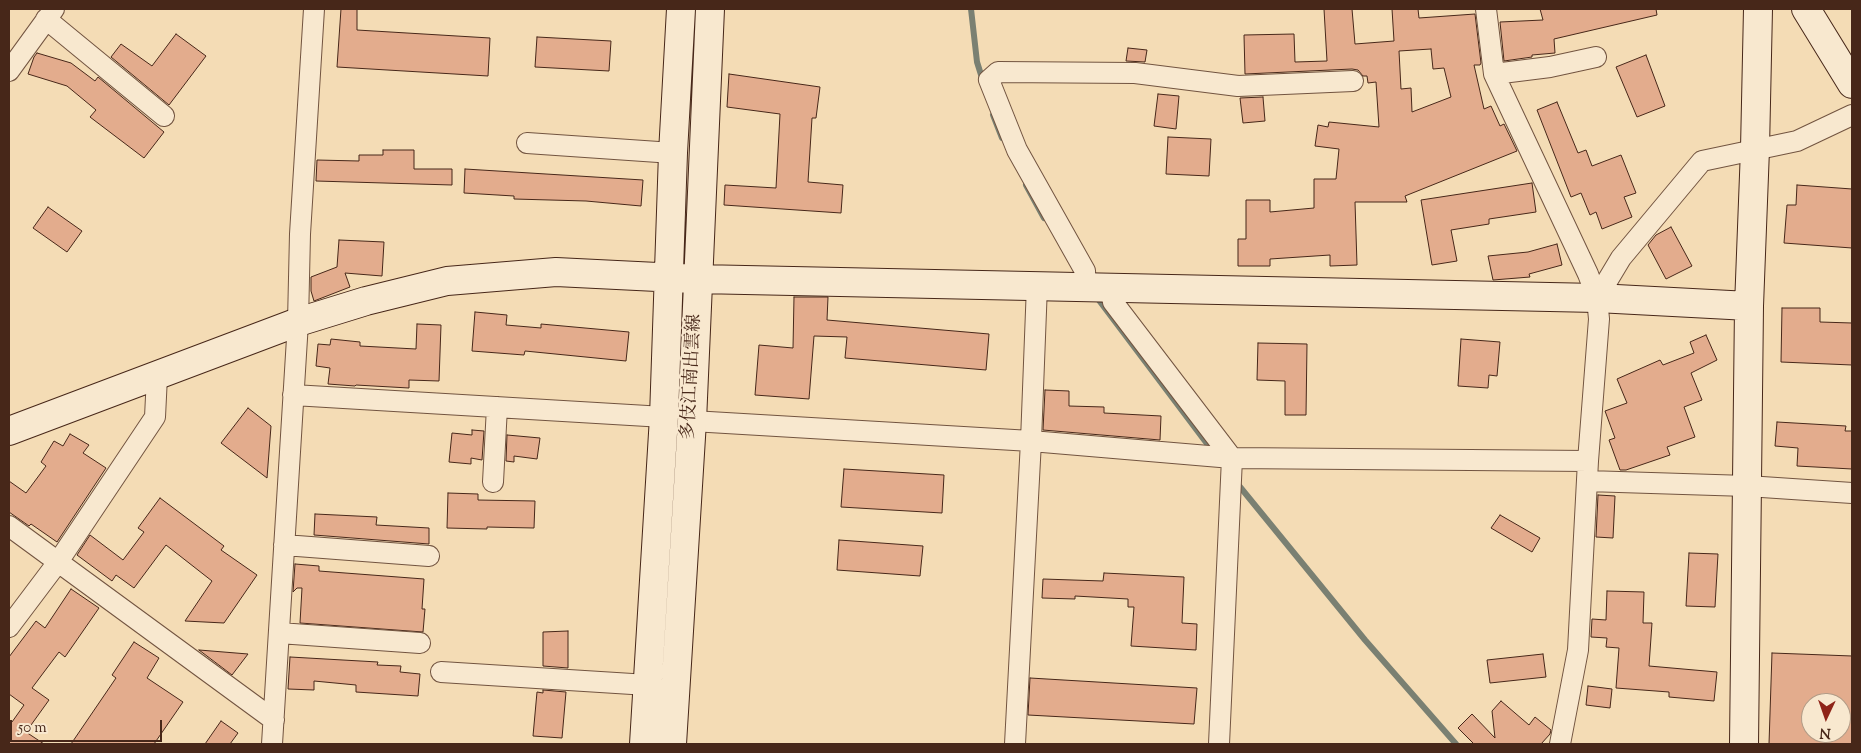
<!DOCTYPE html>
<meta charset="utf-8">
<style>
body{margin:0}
#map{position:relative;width:1861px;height:753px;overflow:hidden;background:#f4dcb5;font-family:"Sorts Mill Goudy",serif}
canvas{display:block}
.frame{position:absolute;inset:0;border:10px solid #472719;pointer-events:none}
.north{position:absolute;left:1801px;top:693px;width:50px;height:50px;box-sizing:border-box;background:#f8e8cf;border:1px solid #b19b86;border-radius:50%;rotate:183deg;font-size:14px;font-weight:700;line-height:20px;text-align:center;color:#472719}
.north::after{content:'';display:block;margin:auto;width:18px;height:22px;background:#8f2418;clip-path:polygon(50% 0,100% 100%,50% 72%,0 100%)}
.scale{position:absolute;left:10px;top:720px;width:152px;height:22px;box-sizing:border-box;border:2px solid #472719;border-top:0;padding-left:6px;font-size:15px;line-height:18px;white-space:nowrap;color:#472719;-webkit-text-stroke:4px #f8e8cf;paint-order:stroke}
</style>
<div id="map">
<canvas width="1861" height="753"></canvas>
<div class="frame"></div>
<div class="north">N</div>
<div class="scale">50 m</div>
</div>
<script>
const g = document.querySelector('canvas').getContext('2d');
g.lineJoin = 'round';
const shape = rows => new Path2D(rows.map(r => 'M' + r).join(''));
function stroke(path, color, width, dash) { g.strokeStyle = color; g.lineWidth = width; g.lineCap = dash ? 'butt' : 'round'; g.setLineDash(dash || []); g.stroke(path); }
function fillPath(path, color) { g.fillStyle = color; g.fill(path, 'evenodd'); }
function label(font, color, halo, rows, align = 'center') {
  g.font = font + ' "Sorts Mill Goudy","Noto Serif JP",serif'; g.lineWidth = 4; g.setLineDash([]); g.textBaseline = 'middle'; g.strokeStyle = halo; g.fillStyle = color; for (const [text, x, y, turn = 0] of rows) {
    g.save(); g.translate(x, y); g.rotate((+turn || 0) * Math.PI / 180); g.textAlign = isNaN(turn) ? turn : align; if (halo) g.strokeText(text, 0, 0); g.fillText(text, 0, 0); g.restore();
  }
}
const stream = shape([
 [971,9,977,62,983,81],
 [993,115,1002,138],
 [1026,185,1044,218],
 [1095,295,1214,453],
 [1236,482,1365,640,1456,744]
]);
const building = shape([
 [341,9,357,9,357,30,490,38,488,76,337,67,341,9],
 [1324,9,1352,9,1355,44,1394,41,1392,9,1418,9,1419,18,1475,14,1481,63,1480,65,1474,65,1484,109,1491,106,1500,126,1504,124,1517,151,1405,196,1407,202,1355,202,1357,265,1330,266,1330,255,1270,259,1270,266,1238,266,1238,239,1246,239,1246,200,1270,200,1270,212,1314,208,1314,179,1336,179,1339,149,1315,146,1318,125,1328,127,1329,122,1379,127,1376,82,1368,83,1367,76,1363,76,1358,70,1352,69,1245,74,1244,35,1294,34,1295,62,1327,61,1324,9],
 [1431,49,1433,69,1444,68,1451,97,1412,112,1411,88,1401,89,1399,51,1431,49],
 [1540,9,1656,9,1657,15,1554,39,1555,53,1532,55,1532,57,1504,61,1500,22,1543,20,1540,9],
 [176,34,206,56,169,105,111,57,121,44,152,66,176,34],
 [537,37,611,41,609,71,535,67,537,37],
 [1128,48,1147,50,1145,62,1126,61,1128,48],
 [37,53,71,63,95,81,98,77,164,132,144,158,90,117,96,110,67,86,28,74,34,57,37,53],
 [1646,55,1665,106,1637,117,1616,67,1646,55],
 [729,74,820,87,816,118,812,118,808,182,843,185,841,213,724,205,725,185,776,188,780,114,727,107,729,74],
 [1158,94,1179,96,1176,129,1154,126,1158,94],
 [1263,97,1265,121,1243,123,1240,98,1263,97],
 [1557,102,1578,153,1586,150,1592,166,1621,155,1636,193,1624,197,1632,217,1602,229,1596,212,1590,215,1581,193,1571,197,1537,110,1557,102],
 [1168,137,1211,139,1209,176,1166,174,1168,137],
 [383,150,414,150,414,169,452,169,452,185,316,181,317,160,359,161,359,155,383,155,383,150],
 [465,169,643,180,641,206,586,201,514,199,514,196,464,193,465,169],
 [1532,183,1536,212,1489,219,1489,224,1451,230,1457,261,1432,265,1421,200,1532,183],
 [1797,185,1852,189,1852,248,1784,243,1787,205,1796,205,1797,185],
 [48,207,82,231,67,252,33,228,48,207],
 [1671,227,1692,266,1666,279,1648,245,1656,235,1671,227],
 [339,240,384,242,382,276,345,273,350,287,314,301,311,291,311,277,337,267,339,240],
 [1557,244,1562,265,1529,274,1530,277,1493,280,1488,256,1528,252,1557,244],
 [794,297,828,297,827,320,989,334,986,370,845,358,847,337,814,336,809,399,755,395,759,345,793,348,794,297],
 [1782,308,1820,308,1820,322,1852,323,1852,365,1781,362,1782,308],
 [475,312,507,315,506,325,541,328,541,324,629,332,626,361,525,351,524,355,472,351,475,312],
 [417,324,441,325,439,381,409,380,409,388,356,385,355,386,328,384,330,368,316,366,318,344,330,345,331,339,360,342,360,346,416,349,417,324],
 [1706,335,1717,360,1691,373,1702,400,1684,407,1695,437,1667,447,1670,455,1626,470,1620,470,1609,440,1615,438,1605,411,1627,403,1617,379,1660,360,1663,365,1694,353,1690,342,1706,335],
 [1461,339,1500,342,1497,376,1489,375,1488,388,1458,386,1461,339],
 [1258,343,1307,344,1306,415,1285,415,1285,381,1257,380,1258,343],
 [1045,390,1069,391,1069,406,1104,407,1104,413,1161,416,1160,440,1043,430,1045,390],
 [248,408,271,426,267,478,221,443,248,408],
 [1777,422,1846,426,1845,431,1852,431,1852,469,1797,466,1798,448,1775,446,1777,422],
 [472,430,484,431,482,460,471,458,471,464,449,462,452,433,472,435,472,430],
 [70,434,89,445,83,453,106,468,57,542,31,524,29,526,9,512,9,481,26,493,46,466,41,462,54,441,63,446,70,434],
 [507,435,540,438,537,459,514,456,514,462,506,461,507,435],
 [844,469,944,475,942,513,841,507,844,469],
 [448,493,478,494,478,500,535,501,534,528,487,527,487,529,447,528,448,493],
 [1598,495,1615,496,1613,538,1596,537,1598,495],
 [160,498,224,546,221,550,257,575,224,623,185,621,212,581,166,545,134,588,116,575,112,581,77,555,90,535,123,560,144,532,138,528,160,498],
 [315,514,377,517,376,525,429,528,429,544,314,535,315,514],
 [1500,515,1540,538,1532,552,1491,528,1500,515],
 [839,540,923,546,920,576,837,570,839,540],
 [1689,553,1718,554,1715,607,1686,606,1689,553],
 [295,564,319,566,319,571,424,579,422,609,425,609,423,632,300,623,302,588,297,588,293,592,295,564],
 [1104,573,1184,577,1182,623,1197,624,1196,650,1131,646,1134,607,1128,607,1128,599,1075,596,1075,599,1042,598,1043,579,1103,581,1104,573],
 [71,589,99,608,65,657,59,652,32,688,49,700,26,732,44,744,9,744,9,719,12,722,24,705,9,694,9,657,36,621,45,628,71,589],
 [1607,591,1644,592,1643,623,1652,623,1649,666,1717,672,1714,701,1669,697,1669,692,1616,688,1619,648,1606,647,1607,638,1591,637,1592,619,1606,620,1607,591],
 [568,631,568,668,543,666,543,632,568,631],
 [134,642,159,658,147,678,183,702,154,744,71,744,116,678,112,675,134,642],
 [199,650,248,654,232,675,199,650],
 [1772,653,1852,656,1852,744,1769,744,1772,653],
 [1811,703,1841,703,1841,733,1811,733,1811,703],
 [1543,654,1546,677,1490,683,1487,660,1543,654],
 [290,657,378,662,377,665,401,666,400,672,420,674,418,696,356,692,356,685,314,681,314,690,288,689,290,657],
 [1030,678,1197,688,1194,724,1028,715,1030,678],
 [1588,686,1612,689,1610,708,1586,705,1588,686],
 [543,690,566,692,562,738,533,736,537,692,543,693,543,690],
 [1501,701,1529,725,1535,717,1551,730,1550,734,1541,744,1474,744,1458,728,1472,714,1495,738,1492,711,1501,701],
 [221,721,238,733,230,744,205,744,221,721]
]);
const street = shape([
 [1486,9,1494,74,1588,274,1597,298,1599,319,1588,461,1578,650,1560,744],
 [46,19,164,116],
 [9,71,54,9],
 [1494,74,1550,67,1596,57],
 [527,143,673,153],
 [1086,286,1085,271,1017,150,989,80,998,72,1135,73,1238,86,1353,81],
 [1110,287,1113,302,1232,458,1219,744],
 [1597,298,1621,258,1702,161,1797,141,1852,115],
 [293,395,664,417],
 [692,421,1031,441,1232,458,1588,461],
 [1587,481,1747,486,1852,493],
 [493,482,497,407],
 [9,526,274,720],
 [284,545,429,556],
 [9,627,58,562,155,417,157,376],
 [279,633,420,643],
 [441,672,648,685],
 [272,744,298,322,300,234,314,9],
 [1015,744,1031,441,1037,285]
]);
const secondary = shape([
 [1806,9,1852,84],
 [9,431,298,322,366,301,447,281,556,272,698,279,1597,298,1749,306],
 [644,744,664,417,673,153,681,9],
 [672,744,692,421,710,9],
 [1744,744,1749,306,1755,149,1758,9]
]);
const streetNames = [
 ["多伎江南出雲線",693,377,-87]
];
stroke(stream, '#7a8072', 6);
fillPath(building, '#e3ac8d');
stroke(building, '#472719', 1);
stroke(street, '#725440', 22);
stroke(secondary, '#472719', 30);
stroke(street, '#f8e8cf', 20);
stroke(secondary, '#f8e8cf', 28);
label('18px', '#472719', '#f8e8cf', streetNames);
</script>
